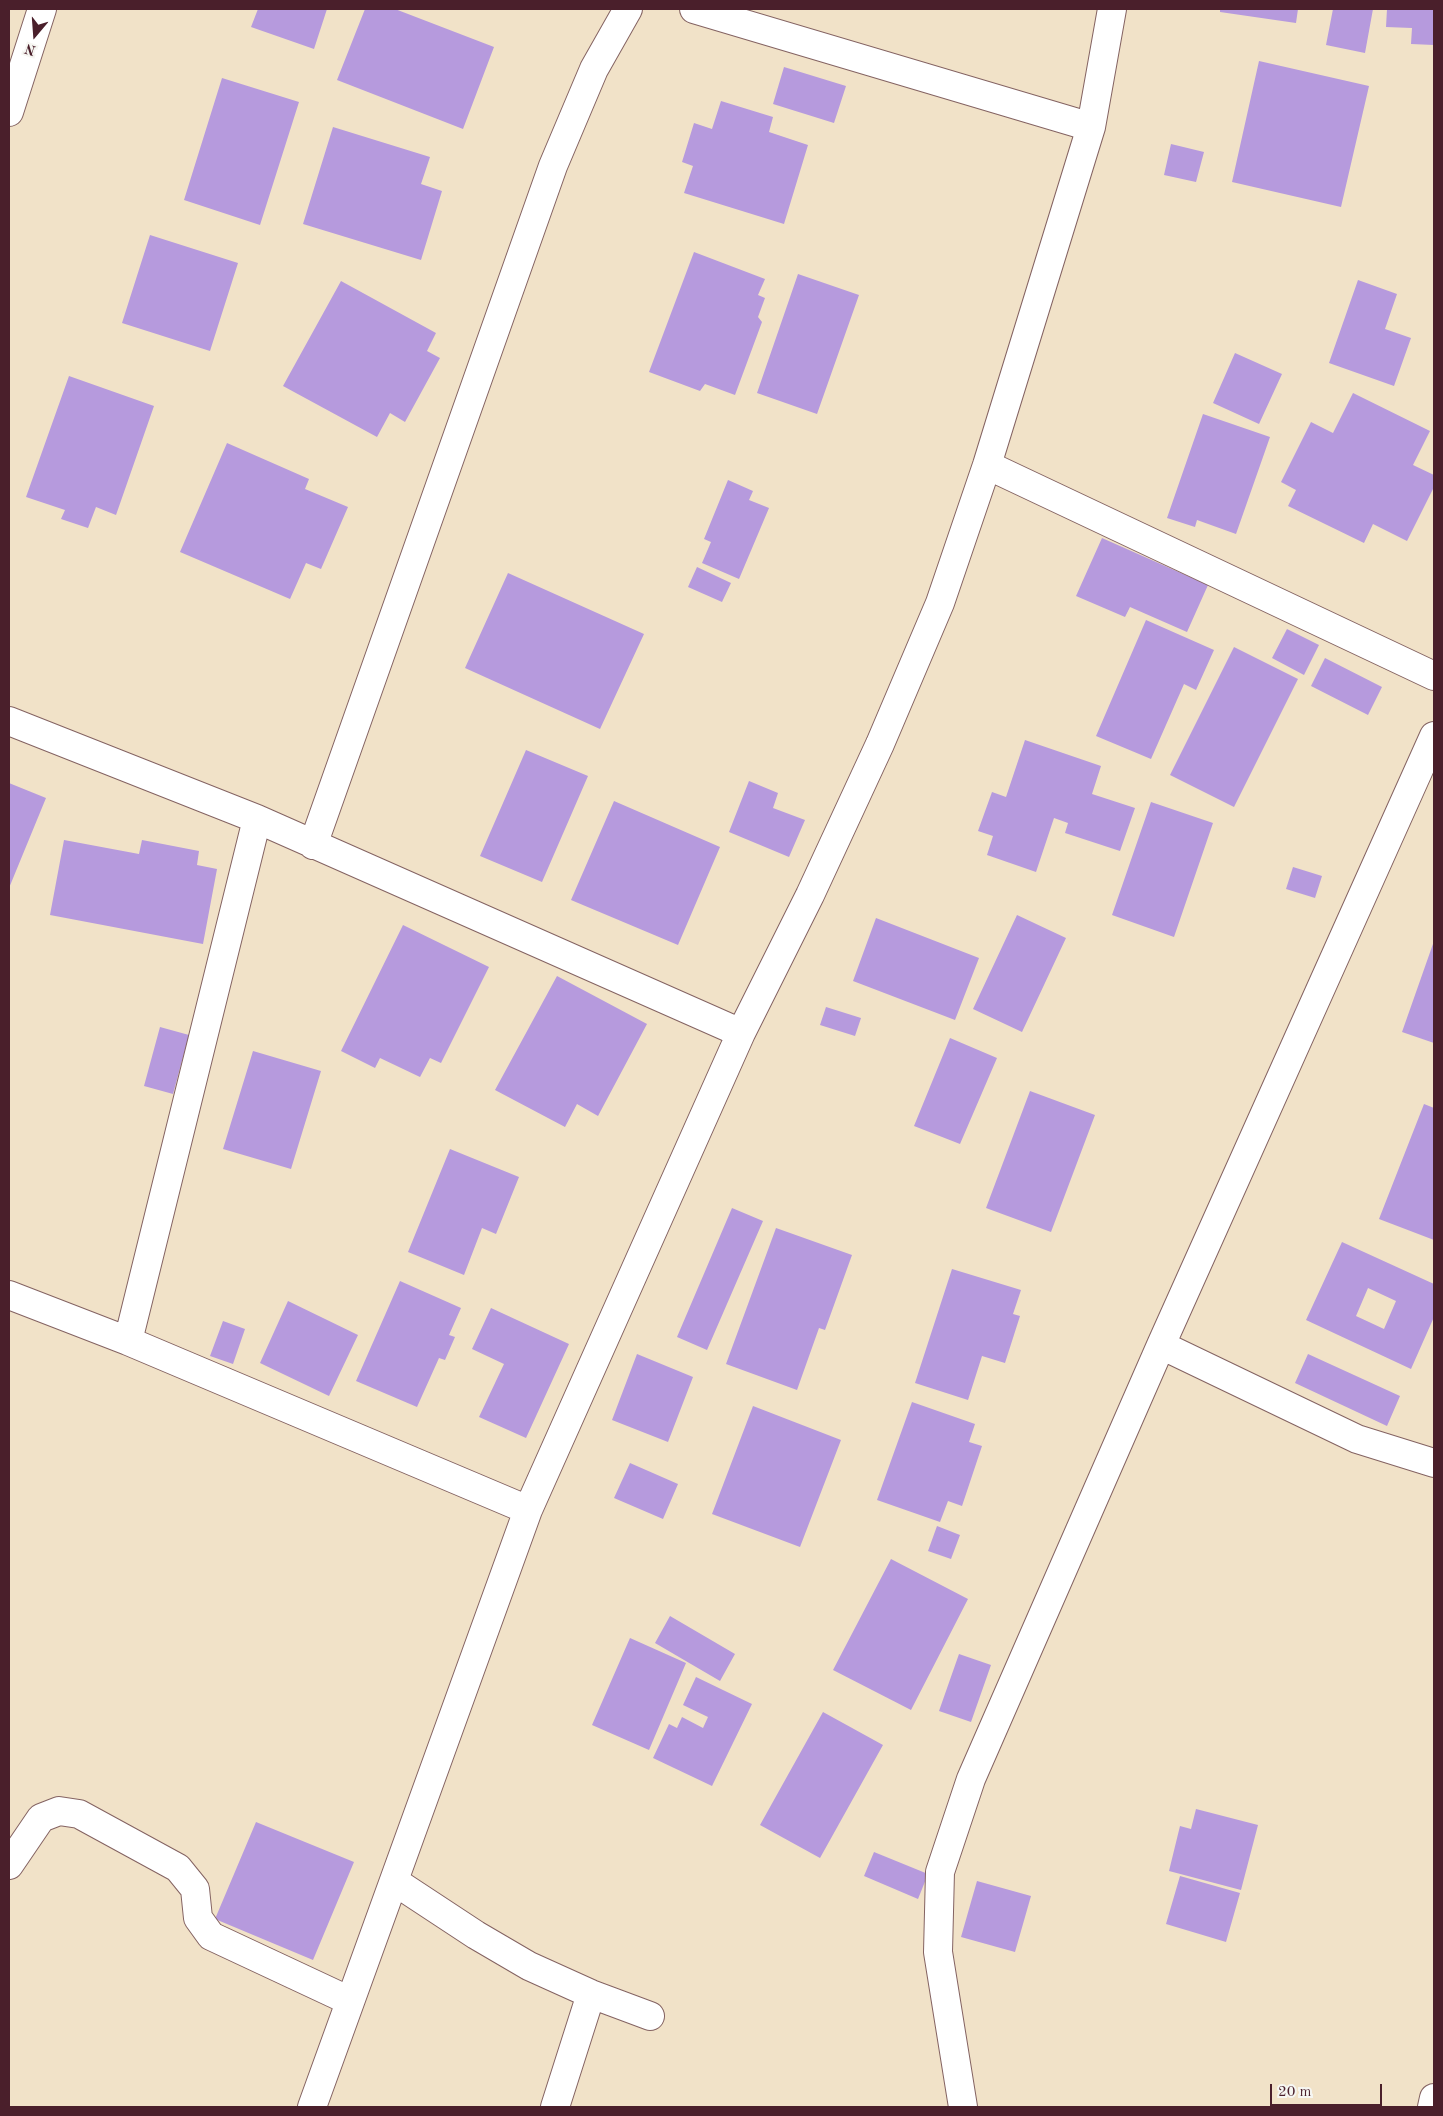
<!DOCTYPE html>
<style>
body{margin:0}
#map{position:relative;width:1443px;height:2116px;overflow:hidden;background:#f1e2c8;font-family:"Old Standard TT",serif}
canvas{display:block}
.frame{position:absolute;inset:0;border:10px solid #4a1f2b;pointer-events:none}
.north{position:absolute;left:10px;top:10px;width:50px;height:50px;-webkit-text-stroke:4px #f6f6f2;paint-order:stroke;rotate:198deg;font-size:14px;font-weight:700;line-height:20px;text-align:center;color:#4a1f2b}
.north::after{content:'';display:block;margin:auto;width:18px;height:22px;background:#4a1f2b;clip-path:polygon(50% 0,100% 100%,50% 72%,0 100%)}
.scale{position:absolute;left:1270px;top:2084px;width:112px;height:22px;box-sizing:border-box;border:2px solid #4a1f2b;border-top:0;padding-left:6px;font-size:15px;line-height:18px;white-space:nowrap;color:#4a1f2b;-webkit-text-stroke:4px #f6f6f2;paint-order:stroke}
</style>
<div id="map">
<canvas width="1443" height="2116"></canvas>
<div class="frame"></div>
<div class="north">N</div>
<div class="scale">20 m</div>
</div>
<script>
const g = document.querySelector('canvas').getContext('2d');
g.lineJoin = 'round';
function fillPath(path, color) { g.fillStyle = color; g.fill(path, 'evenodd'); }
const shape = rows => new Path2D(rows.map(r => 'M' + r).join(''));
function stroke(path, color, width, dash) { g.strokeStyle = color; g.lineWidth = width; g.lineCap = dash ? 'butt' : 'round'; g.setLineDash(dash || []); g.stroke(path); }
const building = shape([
 [258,9,327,9,314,49,251,27],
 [365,9,395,9,494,47,463,129,337,80],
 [1220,9,1298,9,1296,23,1220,12],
 [1333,9,1373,9,1365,53,1326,45],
 [1387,9,1434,9,1434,45,1411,44,1412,28,1386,27],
 [1259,61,1369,86,1341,207,1232,182],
 [784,67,846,86,834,123,773,104],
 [222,78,299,102,260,225,184,200],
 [721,101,773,117,769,132,808,145,784,224,684,193,693,166,682,162,694,123,712,129],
 [333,127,430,157,421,184,442,191,421,260,303,224],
 [1171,144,1204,152,1196,182,1164,175],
 [150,235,238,263,210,351,122,323],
 [694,252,765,279,758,295,765,298,758,317,762,322,735,395,705,384,700,391,649,372],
 [798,274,859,295,817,414,757,393],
 [1358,280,1397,294,1385,329,1411,338,1394,386,1329,363],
 [341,281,436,333,427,351,440,358,405,422,390,413,377,437,283,386],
 [1235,353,1282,374,1259,424,1213,403],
 [69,376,154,406,116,515,96,507,88,528,61,519,65,510,26,497],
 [1353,393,1430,431,1413,465,1434,475,1434,487,1407,541,1373,524,1364,543,1288,506,1296,490,1281,482,1311,422,1333,433],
 [1203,414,1270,437,1236,534,1197,520,1195,527,1167,518],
 [227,443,309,479,305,489,348,507,321,569,306,563,290,599,180,552],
 [728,480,753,491,749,500,769,508,739,579,702,563,711,542,704,539],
 [1102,538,1208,585,1187,632,1130,607,1125,617,1076,596],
 [697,567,731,583,722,602,688,587],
 [508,573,644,634,600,729,465,668],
 [1146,620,1214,650,1196,690,1184,684,1151,759,1096,736],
 [1287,629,1319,645,1304,675,1272,658],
 [1234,647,1298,679,1234,807,1170,775],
 [1325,658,1382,687,1368,715,1311,686],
 [1025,740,1101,766,1092,794,1135,808,1120,851,1065,833,1068,823,1054,818,1036,872,987,855,993,836,978,831,992,792,1006,797],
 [526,750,588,776,542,882,480,856],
 [749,781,778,793,773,808,805,820,789,857,729,832],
 [9,783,46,798,9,888],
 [614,801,720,847,678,945,571,900],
 [1151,802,1213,823,1174,937,1112,915],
 [64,840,139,854,142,840,199,851,197,865,217,869,203,944,50,915],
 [1293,867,1322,876,1315,898,1286,889],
 [1017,915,1066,938,1022,1032,973,1009],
 [876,918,979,958,955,1020,853,981],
 [403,925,489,967,441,1063,430,1058,420,1077,380,1058,375,1068,341,1051],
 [1434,941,1434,1043,1402,1032],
 [557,976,647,1024,598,1116,577,1104,565,1127,495,1090],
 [826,1007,861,1018,855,1036,820,1025],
 [160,1027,189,1035,173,1094,144,1086],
 [950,1038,997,1058,960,1144,914,1126],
 [253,1051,321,1071,291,1169,223,1149],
 [1030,1091,1095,1115,1051,1232,986,1208],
 [1424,1104,1434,1108,1434,1240,1379,1219],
 [450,1149,519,1177,496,1234,482,1228,464,1275,408,1252],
 [732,1208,763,1221,707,1350,677,1337],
 [776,1228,852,1255,825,1330,819,1328,797,1390,726,1364],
 [1342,1242,1434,1284,1434,1317,1411,1369,1306,1320],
 [1368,1288,1396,1301,1384,1329,1356,1316],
 [952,1269,1021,1290,1013,1314,1020,1316,1005,1363,982,1356,968,1400,915,1383],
 [400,1281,461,1308,449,1335,455,1337,445,1360,439,1358,417,1407,356,1381],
 [288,1301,358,1335,329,1396,260,1363],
 [491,1308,569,1344,526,1438,479,1417,504,1364,472,1349],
 [223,1321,245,1329,233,1364,210,1356],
 [637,1354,693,1377,668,1442,612,1420],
 [1308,1354,1400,1396,1387,1426,1295,1383],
 [912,1402,975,1424,969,1442,982,1446,962,1506,948,1501,940,1522,877,1500],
 [753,1406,841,1440,800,1547,712,1514],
 [630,1463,678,1484,663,1519,614,1498],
 [937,1526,960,1535,951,1559,928,1551],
 [891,1559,968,1599,911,1710,833,1670],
 [670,1616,735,1654,720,1681,655,1643],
 [630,1638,686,1663,649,1750,592,1725],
 [959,1654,991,1665,971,1722,939,1711],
 [696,1677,752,1704,712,1786,653,1758,669,1724,677,1728,682,1717,703,1728,708,1717,683,1705],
 [823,1712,883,1745,820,1858,760,1825],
 [1196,1809,1258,1825,1241,1890,1169,1871,1180,1826,1191,1829],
 [256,1822,354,1862,313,1960,215,1919],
 [874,1852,928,1874,918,1899,864,1876],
 [1180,1876,1240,1893,1226,1942,1166,1924],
 [977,1881,1031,1896,1015,1952,961,1937]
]);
const minor = shape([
 [694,9,1091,127],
 [9,112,42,9],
 [987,465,1434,676],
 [9,721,257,819,741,1033],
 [313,845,553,166,594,69,628,9],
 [9,1295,128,1341,528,1510],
 [128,1341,257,819],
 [1161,1345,1357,1439,1434,1463],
 [9,1865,41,1818,59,1811,79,1814,178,1868,195,1889,198,1918,211,1936,350,2001],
 [394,1881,476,1935,529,1966,591,1994,650,2016],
 [312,2107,528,1510,741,1033,810,895,880,744,940,603,987,465,1091,127,1112,9],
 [555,2107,591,1994],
 [963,2107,938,1952,940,1872,971,1779,1161,1345,1434,736],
 [1432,2107,1434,2098]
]);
fillPath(building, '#b69add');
stroke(minor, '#846362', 30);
stroke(minor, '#fff', 28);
</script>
